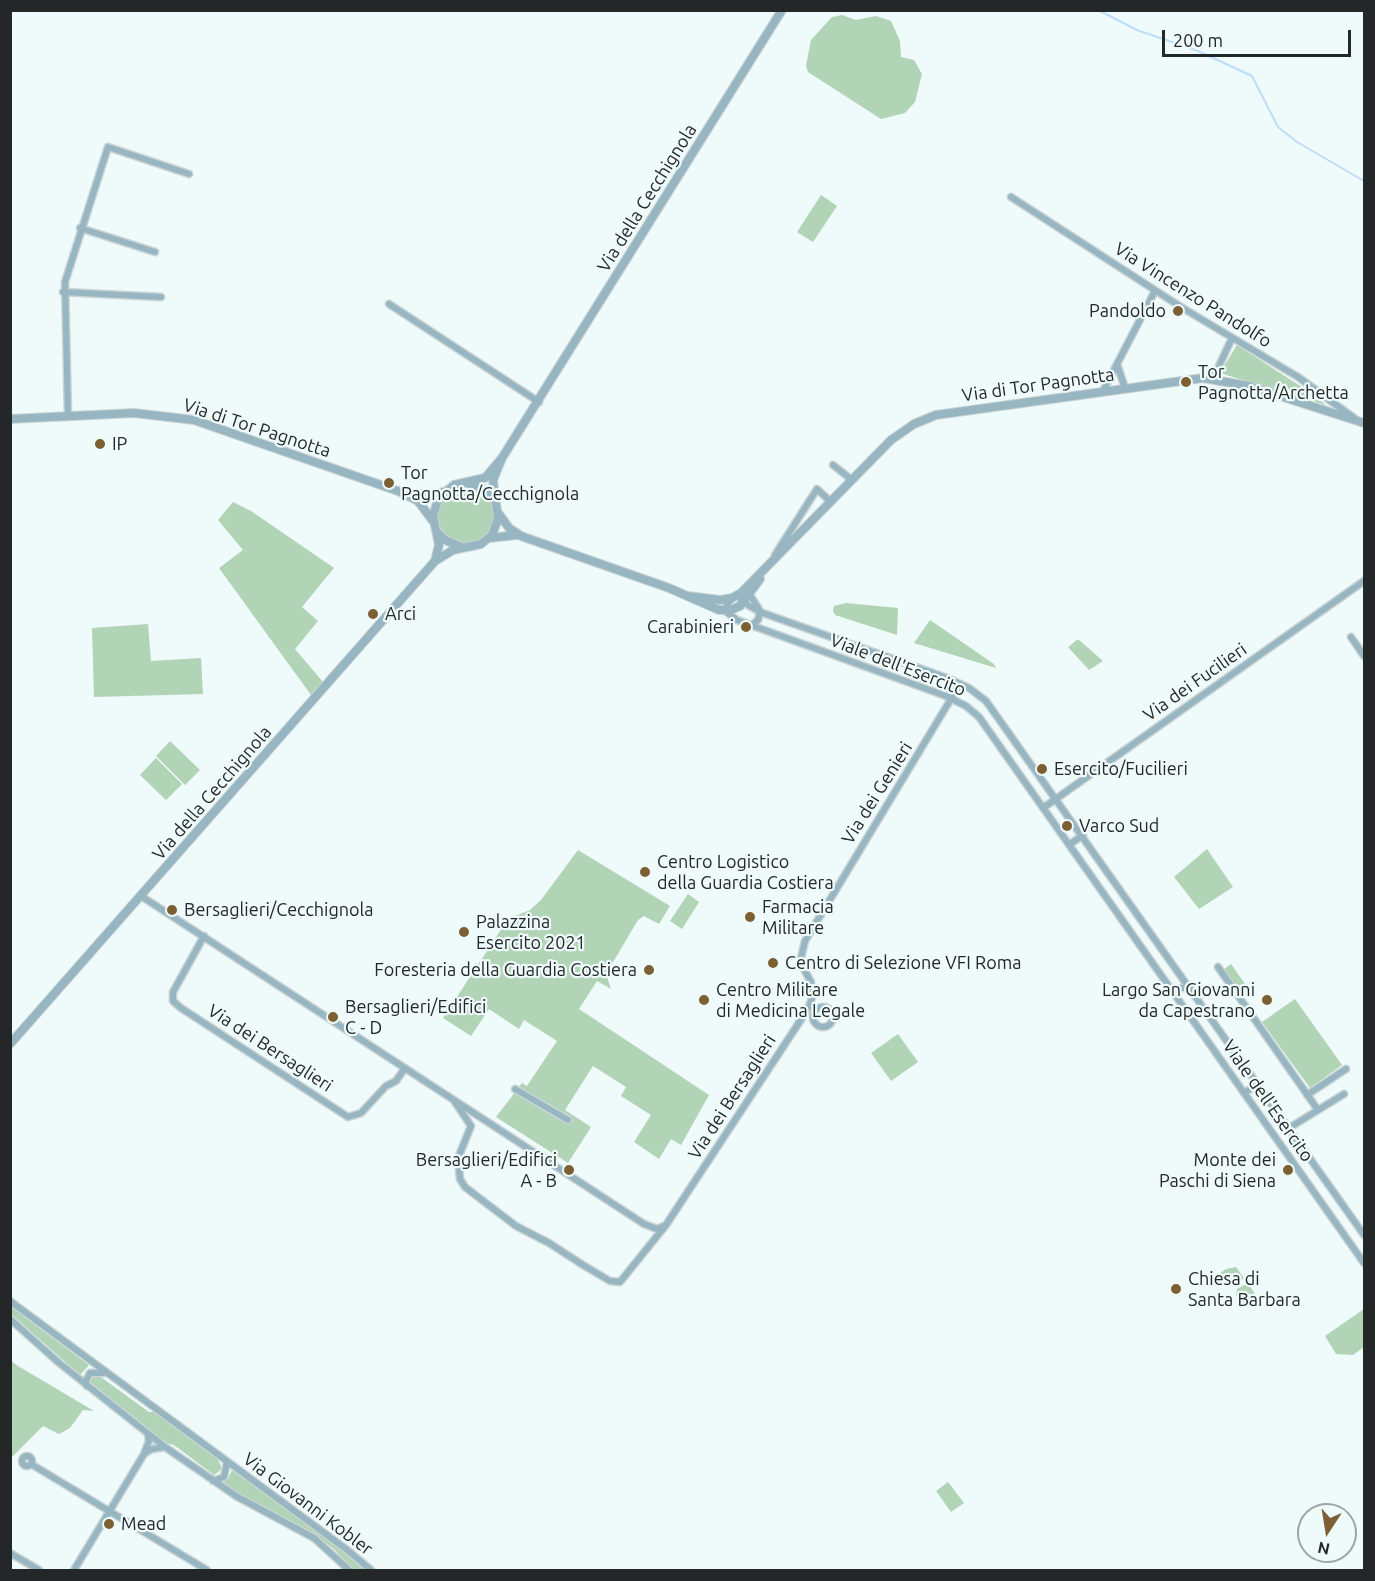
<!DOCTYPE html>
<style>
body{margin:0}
#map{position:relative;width:1375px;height:1581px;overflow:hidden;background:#effafa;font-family:Ubuntu,sans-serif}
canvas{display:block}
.frame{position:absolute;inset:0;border:12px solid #232727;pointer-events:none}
.north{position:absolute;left:1297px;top:1503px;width:60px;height:60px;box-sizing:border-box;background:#effafa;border:2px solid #9da6a6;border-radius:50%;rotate:192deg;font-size:16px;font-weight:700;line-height:24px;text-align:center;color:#232727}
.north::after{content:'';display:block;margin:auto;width:21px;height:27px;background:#7c5f33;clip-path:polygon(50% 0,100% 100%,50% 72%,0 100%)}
.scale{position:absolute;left:1162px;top:30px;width:189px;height:27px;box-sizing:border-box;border:3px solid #232727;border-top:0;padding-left:8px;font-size:18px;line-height:21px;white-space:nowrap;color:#232727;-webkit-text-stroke:4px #effafa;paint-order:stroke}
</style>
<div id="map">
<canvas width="1375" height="1581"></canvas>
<div class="frame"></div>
<div class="north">N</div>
<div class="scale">200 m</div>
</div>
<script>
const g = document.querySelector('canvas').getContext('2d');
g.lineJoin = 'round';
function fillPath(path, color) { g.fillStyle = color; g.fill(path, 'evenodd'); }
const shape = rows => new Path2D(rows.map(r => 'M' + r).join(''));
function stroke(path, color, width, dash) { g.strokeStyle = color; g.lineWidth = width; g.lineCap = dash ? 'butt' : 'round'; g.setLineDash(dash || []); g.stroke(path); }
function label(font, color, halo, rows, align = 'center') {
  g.font = font + ' Ubuntu,sans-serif'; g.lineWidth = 4.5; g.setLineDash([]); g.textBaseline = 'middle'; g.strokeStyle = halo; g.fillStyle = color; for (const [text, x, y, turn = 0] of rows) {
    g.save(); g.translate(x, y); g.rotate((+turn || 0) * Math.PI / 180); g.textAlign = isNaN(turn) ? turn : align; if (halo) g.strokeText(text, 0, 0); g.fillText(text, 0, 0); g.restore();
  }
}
const green = shape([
 [842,15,856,20,876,16,891,21,900,41,901,57,914,60,922,74,915,102,905,113,881,119,808,72,806,66,811,40,832,17],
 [821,195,837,206,813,242,797,232],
 [1237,345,1314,395,1326,405,1223,374,1223,368],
 '438 516a28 28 0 1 1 56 0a28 28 0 1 1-56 0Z',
 [233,502,251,511,334,568,302,607,318,621,295,649,323,682,311,695,219,568,243,550,218,520],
 [846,603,898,608,897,635,835,615,833,611,834,606],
 [930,620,994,664,996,668,914,643],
 [148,624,151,661,201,658,203,694,94,697,92,628],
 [1077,640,1079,640,1103,661,1089,670,1068,647],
 [170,741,200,770,185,785,156,756],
 [156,758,182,784,166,800,140,775],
 [1207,849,1233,887,1199,909,1174,877],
 [578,850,670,906,659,924,644,916,638,920,606,974,611,989,597,981,579,1009,709,1095,681,1145,671,1139,659,1159,634,1142,651,1115,621,1096,626,1087,593,1066,565,1110,591,1127,568,1163,496,1117,522,1083,527,1086,557,1041,524,1020,519,1029,489,1009,471,1036,443,1018,508,919,530,910,541,900],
 [688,894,699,902,682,929,670,921],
 [1231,964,1250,991,1243,997,1223,970],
 [1295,999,1342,1065,1310,1088,1262,1022],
 [898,1034,918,1062,891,1081,871,1053],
 [1236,1267,1244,1278,1235,1286,1229,1286,1220,1273,1226,1269],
 [1248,1283,1255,1294,1251,1303,1245,1307,1236,1295,1237,1289],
 [10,1306,89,1365,80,1375,11,1314],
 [1364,1309,1364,1347,1353,1355,1336,1354,1325,1336],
 [11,1361,18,1366,94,1411,83,1410,70,1428,59,1434,43,1426,11,1458],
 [92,1375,98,1375,149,1412,154,1412,218,1459,222,1469,214,1475,174,1445,166,1443,91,1384,89,1380],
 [232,1470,346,1553,365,1570,352,1570,334,1549,320,1539,259,1507,221,1483,228,1479],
 [948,1482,964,1503,951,1512,936,1491]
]);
const stream = shape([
 [1098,10,1137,30,1198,51,1252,76,1278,127,1297,142,1364,181]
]);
const minor = shape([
 [1011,197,1181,307,1298,377,1354,418],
 [80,228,155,252],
 [63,292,161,297],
 [389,304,539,402],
 [1117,364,1125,388],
 [1213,379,1232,338],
 [1103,391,1155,291],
 [68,417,65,282,108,147,189,174],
 [833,465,852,480],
 [775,555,817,489,831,502],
 [750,595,760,611],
 [732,598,724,610,737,620,946,696,966,706,979,717,1364,1263],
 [741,601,760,612,947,678,969,688,986,701,1364,1235],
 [751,626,758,620,760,612],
 [1351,637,1364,656],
 [1043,808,1364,581],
 [1069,845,1083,835],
 [141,896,644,1224,657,1229,666,1225,808,1009,812,998,811,982,800,962,805,941,960,684],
 [204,936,173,992,173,1001,181,1008,348,1117,361,1113,386,1086,396,1081,405,1068],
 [1218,967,1318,1110],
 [1174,993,1181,988,1191,988],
 '813 1017a10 10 0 1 1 20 0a10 10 0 1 1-20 0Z',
 [515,1089,568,1120],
 [1244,1093,1258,1084],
 [1307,1095,1346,1069],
 [455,1102,471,1126,458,1158,460,1179,465,1187,516,1226,549,1243,583,1265,610,1281,620,1282,666,1225],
 [1289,1128,1344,1094],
 [10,1301,346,1549,371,1570],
 [10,1319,58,1362,165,1447,236,1496,314,1538,349,1570],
 [87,1386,86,1381,90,1373,103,1373],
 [145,1453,152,1449,165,1447],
 '22 1461a5 5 0 1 1 10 0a5 5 0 1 1-10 0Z',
 [31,1464,207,1570],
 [213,1481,224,1477,227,1462],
 [10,1553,39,1570],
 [74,1570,144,1454,149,1441,148,1434]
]);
const tertiary = shape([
 [10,419,134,413,194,420,398,491,418,501,433,521],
 [469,484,484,489,493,499],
 [411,494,427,497,443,492],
 [499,514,509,528,521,536,669,588,719,610,731,610,740,606,760,579],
 [437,532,445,540,461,547],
 [489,538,517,535],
 [435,561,439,545,433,516,439,497,454,485,485,478,502,458,782,10],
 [688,596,720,600,732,598,741,593,891,440,914,424,936,415,1203,378,1249,386,1364,423],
 [10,1044,435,561,453,550,481,544,492,535,498,519,493,480,502,458]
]);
const markers = [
 [1178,311,6,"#7c5f33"],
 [1186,382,6,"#7c5f33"],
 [100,444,6,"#7c5f33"],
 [389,483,6,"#7c5f33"],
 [373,614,6,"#7c5f33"],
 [746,627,6,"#7c5f33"],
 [1042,769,6,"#7c5f33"],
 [1067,826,6,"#7c5f33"],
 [645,872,6,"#7c5f33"],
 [172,910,6,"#7c5f33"],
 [750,917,6,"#7c5f33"],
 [464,932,6,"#7c5f33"],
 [773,963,6,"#7c5f33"],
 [649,970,6,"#7c5f33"],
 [704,1000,6,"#7c5f33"],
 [1267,1000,6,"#7c5f33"],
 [333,1017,6,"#7c5f33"],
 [569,1170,6,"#7c5f33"],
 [1288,1170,6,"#7c5f33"],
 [1176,1289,6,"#7c5f33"],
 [109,1524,6,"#7c5f33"]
];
const streetNames = [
 ["Via della Cecchignola",647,198,-58],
 ["Via Vincenzo Pandolfo",1193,295,32],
 ["Via di Tor Pagnotta",1038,385,-8],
 ["Via di Tor Pagnotta",257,428,18],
 ["Viale dell'Esercito",898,665,21],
 ["Via dei Fucilieri",1195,682,-35],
 ["Via della Cecchignola",212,793,-49],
 ["Via dei Genieri",877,793,-58],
 ["Via dei Bersaglieri",270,1048,33],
 ["Via dei Bersaglieri",732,1097,-57],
 ["Viale dell'Esercito",1268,1101,55],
 ["Via Giovanni Kobler",308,1504,37]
];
const poiNames = [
 ["Pandoldo",1166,311,"right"],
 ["Tor",1198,372],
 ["Pagnotta/Archetta",1198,393],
 ["IP",112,444],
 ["Tor",401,473],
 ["Pagnotta/Cecchignola",401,494],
 ["Arci",385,614],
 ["Carabinieri",734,627,"right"],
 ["Esercito/Fucilieri",1054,769],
 ["Varco Sud",1079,826],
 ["Centro Logistico",657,862],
 ["della Guardia Costiera",657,883],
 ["Farmacia",762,907],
 ["Militare",762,928],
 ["Bersaglieri/Cecchignola",184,910],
 ["Palazzina",476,922],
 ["Esercito 2021",476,943],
 ["Centro di Selezione VFI Roma",785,963],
 ["Foresteria della Guardia Costiera",637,970,"right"],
 ["Centro Militare",716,990],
 ["di Medicina Legale",716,1011],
 ["Largo San Giovanni",1255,990,"right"],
 ["da Capestrano",1255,1011,"right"],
 ["Bersaglieri/Edifici",345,1007],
 ["C - D",345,1028],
 ["Bersaglieri/Edifici",557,1160,"right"],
 ["A - B",557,1181,"right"],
 ["Monte dei",1276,1160,"right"],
 ["Paschi di Siena",1276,1181,"right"],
 ["Chiesa di",1188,1279],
 ["Santa Barbara",1188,1300],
 ["Mead",121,1524]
];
fillPath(green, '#b1d3b6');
stroke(stream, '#bfddf9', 2);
stroke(minor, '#cad4d4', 9);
stroke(tertiary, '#cad4d4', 10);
stroke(minor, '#97b6c2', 6);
stroke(tertiary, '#97b6c2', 8);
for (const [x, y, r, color] of markers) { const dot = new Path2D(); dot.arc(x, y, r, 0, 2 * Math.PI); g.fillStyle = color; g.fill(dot); stroke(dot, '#effafa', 2); }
label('18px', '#232727', '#effafa', streetNames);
label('18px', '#232727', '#effafa', poiNames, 'left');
</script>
